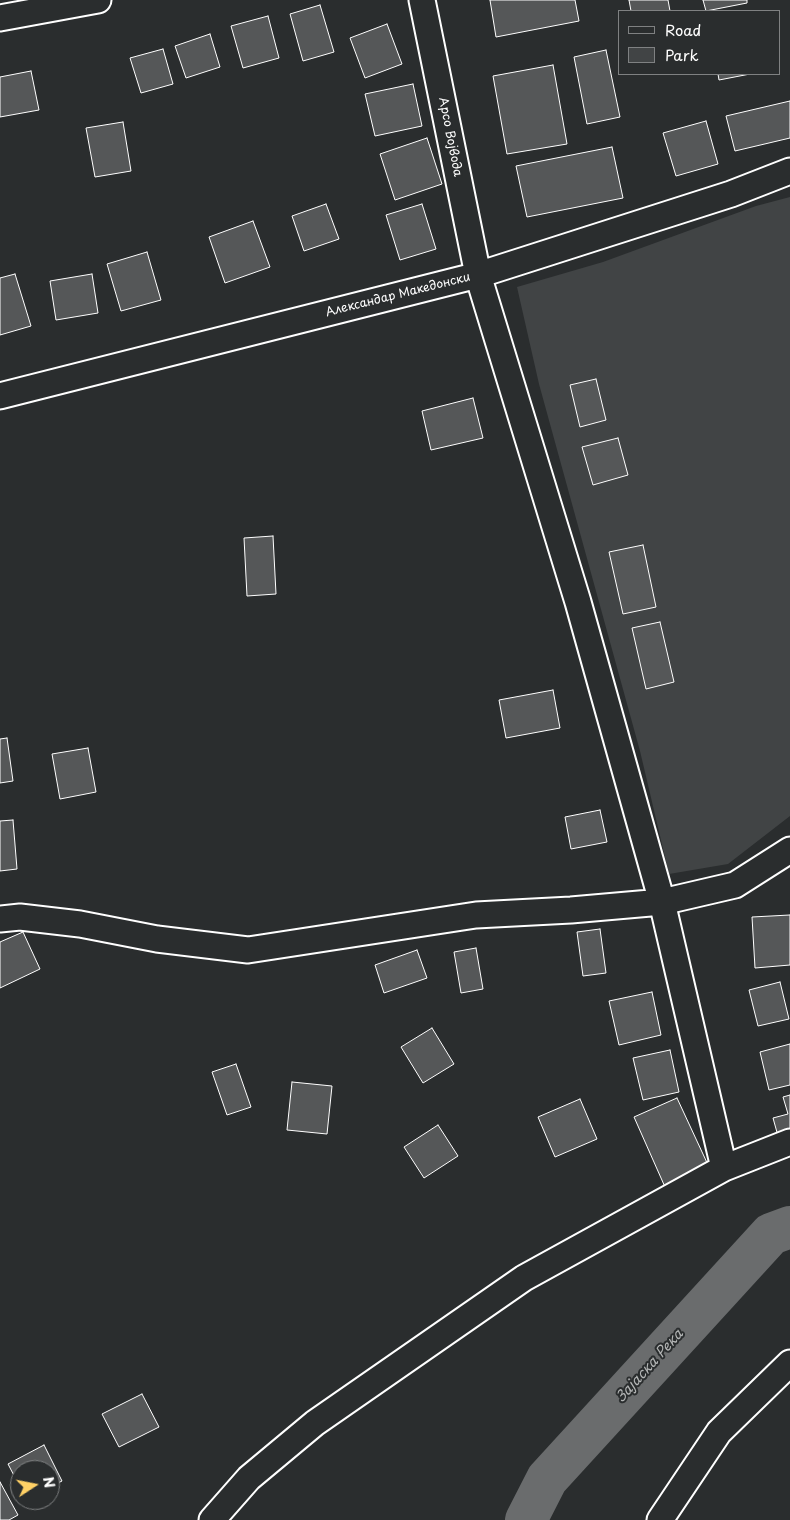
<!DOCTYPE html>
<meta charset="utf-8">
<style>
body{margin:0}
#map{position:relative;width:790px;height:1520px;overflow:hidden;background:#2a2d2e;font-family:"Playpen Sans",sans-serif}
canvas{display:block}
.legend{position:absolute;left:618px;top:10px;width:162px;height:65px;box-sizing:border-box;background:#2a2d2e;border:1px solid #7f8182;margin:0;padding:6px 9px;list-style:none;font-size:15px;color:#fff}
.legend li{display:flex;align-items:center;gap:10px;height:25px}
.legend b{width:25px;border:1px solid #7f8182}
.north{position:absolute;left:10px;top:1460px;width:50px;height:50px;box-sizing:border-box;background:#2a2d2e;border:1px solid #7f8182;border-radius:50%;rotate:79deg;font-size:14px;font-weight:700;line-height:20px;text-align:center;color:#fff}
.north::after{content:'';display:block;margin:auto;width:18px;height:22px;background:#ffd166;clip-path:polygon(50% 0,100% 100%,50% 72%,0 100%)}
</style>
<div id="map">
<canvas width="790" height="1520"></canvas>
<ul class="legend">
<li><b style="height:6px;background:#2a2d2e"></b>Road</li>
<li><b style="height:14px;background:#414445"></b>Park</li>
</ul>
<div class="north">N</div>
</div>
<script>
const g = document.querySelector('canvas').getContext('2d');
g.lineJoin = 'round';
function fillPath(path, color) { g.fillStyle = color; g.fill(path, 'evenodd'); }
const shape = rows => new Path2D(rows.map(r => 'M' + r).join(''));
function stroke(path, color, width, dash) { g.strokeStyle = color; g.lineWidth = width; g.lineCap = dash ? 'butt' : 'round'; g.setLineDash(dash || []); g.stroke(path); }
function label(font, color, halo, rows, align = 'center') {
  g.font = font + ' "Playpen Sans",sans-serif'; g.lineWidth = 4; g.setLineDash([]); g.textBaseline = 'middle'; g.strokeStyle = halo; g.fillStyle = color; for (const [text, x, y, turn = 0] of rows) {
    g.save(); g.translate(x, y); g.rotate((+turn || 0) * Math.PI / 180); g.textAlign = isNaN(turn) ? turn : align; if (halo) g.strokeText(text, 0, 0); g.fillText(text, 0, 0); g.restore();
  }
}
const green = shape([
 [790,197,790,816,728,864,669,874,640,751,539,384,517,287,603,262,756,206]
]);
const river = shape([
 [526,1520,547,1479,771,1234,790,1227]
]);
const building = shape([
 [490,0,575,0,579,21,496,37,490,0],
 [629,0,668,0,670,11,631,11,629,0],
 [703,0,747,0,747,3,706,11,703,0],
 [320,5,334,52,303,61,290,14,320,5],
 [268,16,279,58,243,68,231,26,268,16],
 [387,24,402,64,365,78,350,38,387,24],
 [210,34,220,67,186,78,175,46,210,34],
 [163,49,173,84,141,93,130,58,163,49],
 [606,50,620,117,587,124,574,57,606,50],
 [553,65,567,144,507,154,493,76,553,65],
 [31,71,39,110,0,117,0,77,31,71],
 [718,74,750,74,719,80,718,74],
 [413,84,422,126,375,136,365,94,413,84],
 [790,101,790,138,735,151,726,116,790,101],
 [706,121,718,164,676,176,663,133,706,121],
 [123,122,131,171,95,177,86,128,123,122],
 [427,138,442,184,395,200,380,154,427,138],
 [612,147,623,198,527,217,516,166,612,147],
 [326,204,339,239,304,251,292,216,326,204],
 [422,204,436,249,400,260,386,215,422,204],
 [253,221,270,267,225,283,209,237,253,221],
 [147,252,161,300,121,311,107,264,147,252],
 [15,274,31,326,0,335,0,278,15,274],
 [92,274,98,313,56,320,50,281,92,274],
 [596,379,606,420,580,427,570,385,596,379],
 [473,398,483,438,431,450,422,411,473,398],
 [618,438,628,475,593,485,582,447,618,438],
 [273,536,276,594,247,596,244,538,273,536],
 [643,545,656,607,623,614,609,552,643,545],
 [660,622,674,682,646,689,632,628,660,622],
 [553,690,560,728,506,738,499,700,553,690],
 [7,738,13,781,0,783,0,739,7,738],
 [88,748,96,792,60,799,52,754,88,748],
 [600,810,607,842,571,849,565,817,600,810],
 [13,820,17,869,0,871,0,821,13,820],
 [790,915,790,965,755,968,752,917,790,915],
 [600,929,606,973,583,976,577,932,600,929],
 [23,932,40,969,0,988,0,942,23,932],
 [476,948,483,989,461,993,454,952,476,948],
 [417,950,427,978,384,993,375,965,417,950],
 [780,982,789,1019,758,1026,749,990,780,982],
 [652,992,661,1035,619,1045,609,1001,652,992],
 [432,1028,454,1064,423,1083,401,1047,432,1028],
 [790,1044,790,1085,769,1090,760,1052,790,1044],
 [670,1050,679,1092,643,1100,633,1058,670,1050],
 [236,1064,251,1107,227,1115,212,1072,236,1064],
 [292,1082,332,1086,327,1134,287,1130,292,1082],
 [790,1095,790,1132,778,1136,773,1118,788,1114,783,1097,790,1095],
 [677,1098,709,1167,665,1187,634,1117,677,1098],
 [580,1099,597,1139,555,1157,538,1117,580,1099],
 [438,1125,458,1156,424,1178,404,1147,438,1125],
 [142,1394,159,1427,119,1447,102,1414,142,1394],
 [44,1445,62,1481,50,1487,50,1470,20,1470,20,1487,8,1464,44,1445],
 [0,1482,18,1515,9,1520,0,1520,0,1482]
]);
const street = shape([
 [0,18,98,0],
 [0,396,478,275,731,194,790,171],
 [0,919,20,917,80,924,157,939,248,950,476,915,571,910,662,902,578,602,478,275,422,0],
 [724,1168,662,902,735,885,790,850],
 [212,1520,249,1478,315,1423,524,1278,724,1168,790,1142],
 [660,1520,719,1432,790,1363]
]);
const streetNames = [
 ["Арсо Војвода",450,137,79],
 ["Александар Македонски",398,295,-14]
];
const waterNames = [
 ["Зајаска Река",650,1366,-48]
];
fillPath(green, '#414445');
stroke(river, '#6a6c6d', 42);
fillPath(building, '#555758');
stroke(building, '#fff', 1);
stroke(street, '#fff', 29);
stroke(street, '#2a2d2e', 25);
label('12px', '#fff', '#2a2d2e', streetNames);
label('italic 14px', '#b4b6b6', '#2a2d2e', waterNames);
</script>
